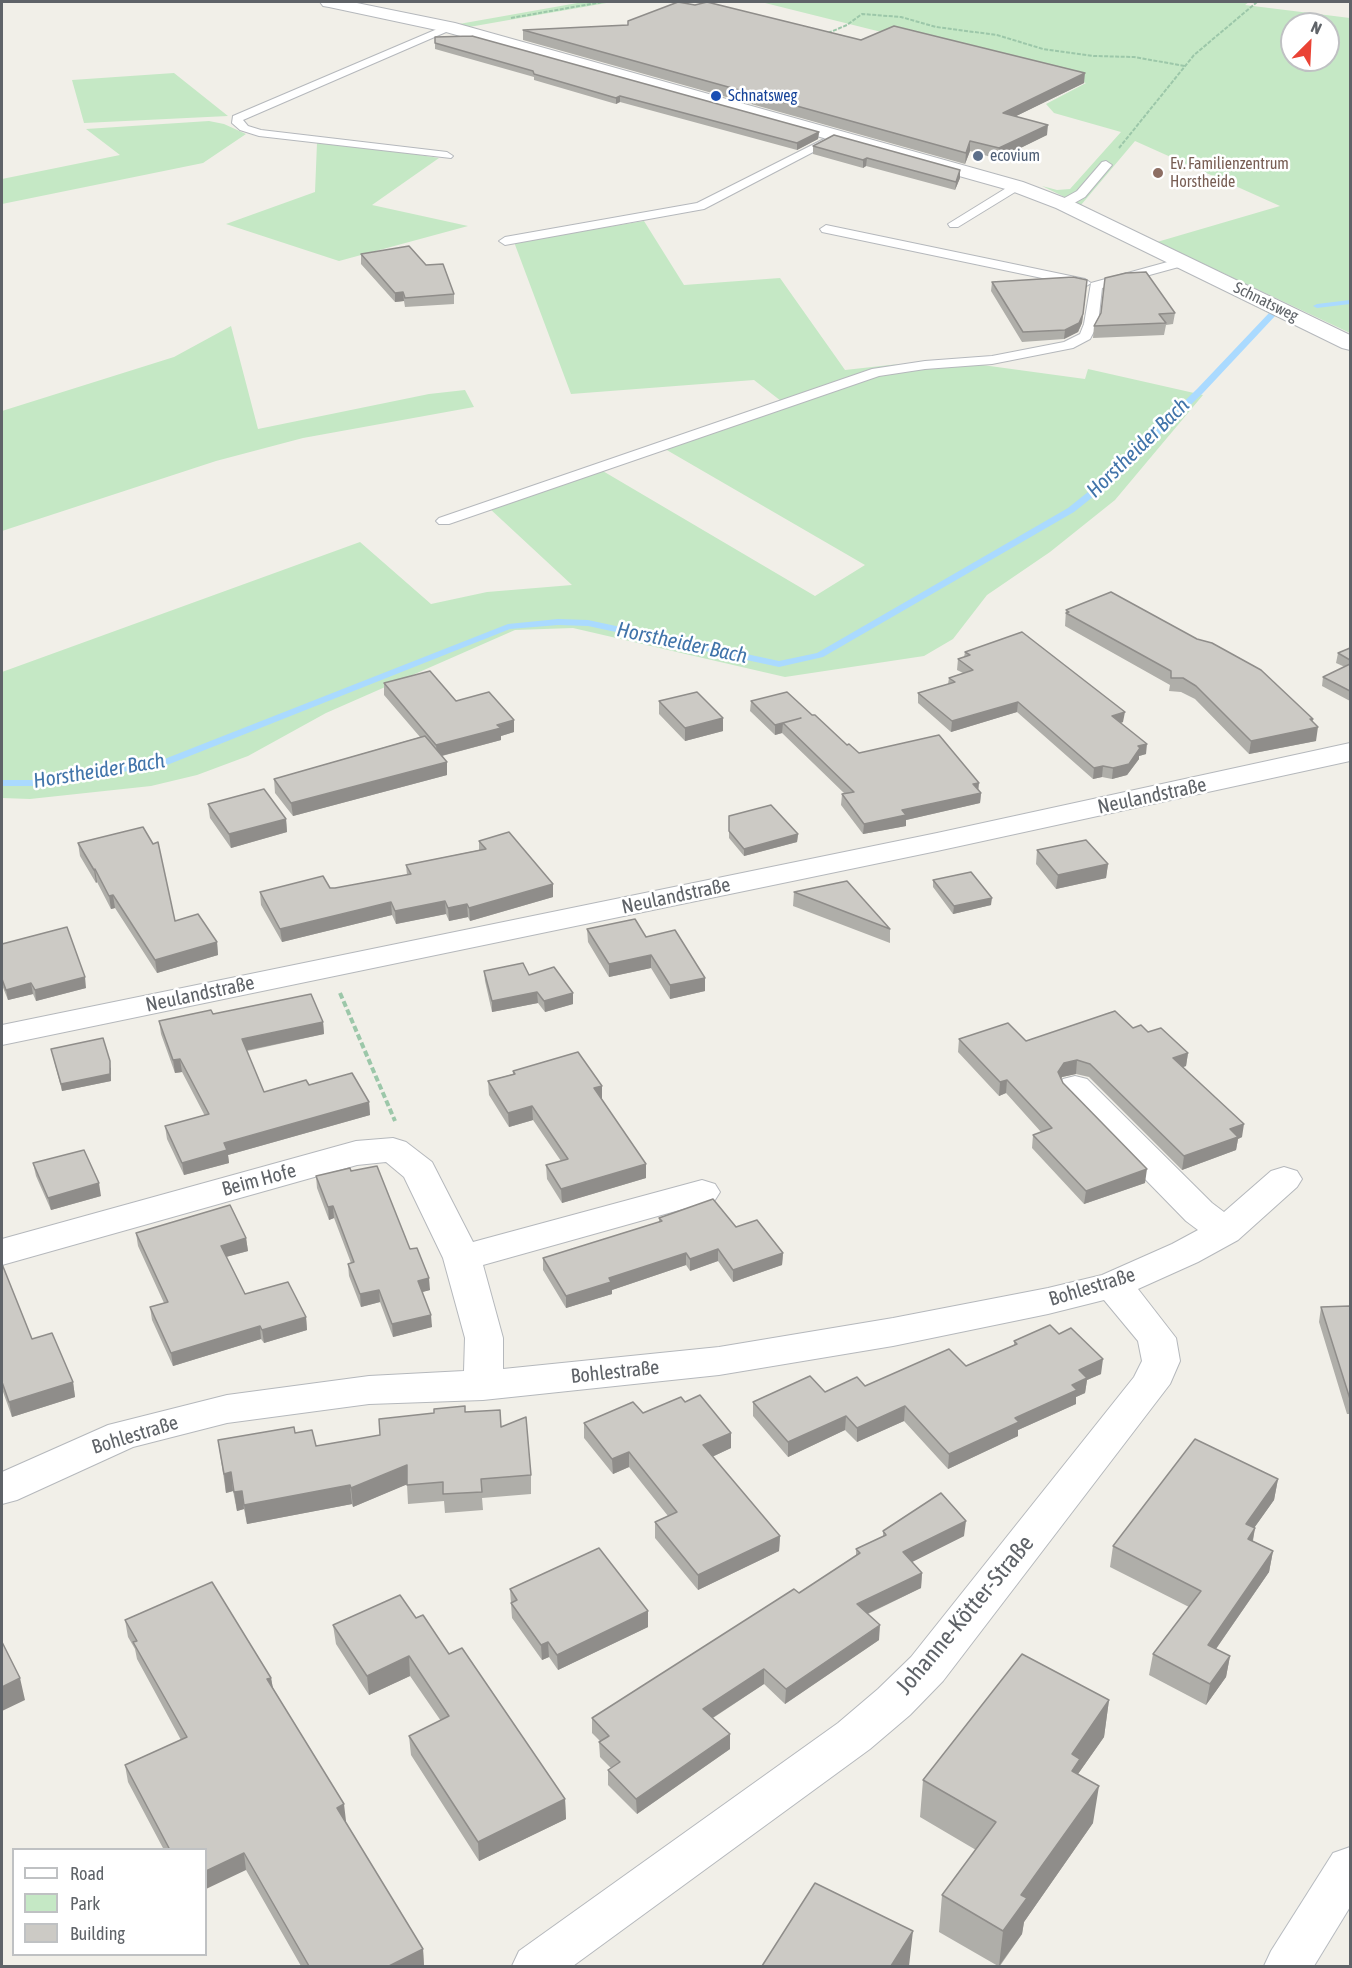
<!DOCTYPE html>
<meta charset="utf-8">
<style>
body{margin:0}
#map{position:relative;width:1352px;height:1968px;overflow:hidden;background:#f1efe8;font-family:"Asap Condensed",sans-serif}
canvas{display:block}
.frame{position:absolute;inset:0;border:3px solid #5f6368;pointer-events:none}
.legend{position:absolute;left:12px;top:1848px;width:195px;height:108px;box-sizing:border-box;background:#fff;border:2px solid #bfc1c3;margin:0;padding:8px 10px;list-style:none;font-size:18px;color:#5f6368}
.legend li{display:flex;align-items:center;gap:12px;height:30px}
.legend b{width:30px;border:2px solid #bfc1c3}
.north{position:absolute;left:1280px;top:12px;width:60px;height:60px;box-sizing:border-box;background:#fff;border:2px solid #bfc1c3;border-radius:50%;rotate:24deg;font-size:16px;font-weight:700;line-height:24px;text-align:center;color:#5f6368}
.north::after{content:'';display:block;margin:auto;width:21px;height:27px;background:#ea4335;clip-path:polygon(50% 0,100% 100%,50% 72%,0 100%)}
</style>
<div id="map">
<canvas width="1352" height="1968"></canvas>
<div class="frame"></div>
<ul class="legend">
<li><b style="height:8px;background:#fff"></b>Road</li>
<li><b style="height:16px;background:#c5e8c5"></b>Park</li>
<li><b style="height:16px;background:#cccac5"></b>Building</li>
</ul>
<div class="north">N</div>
</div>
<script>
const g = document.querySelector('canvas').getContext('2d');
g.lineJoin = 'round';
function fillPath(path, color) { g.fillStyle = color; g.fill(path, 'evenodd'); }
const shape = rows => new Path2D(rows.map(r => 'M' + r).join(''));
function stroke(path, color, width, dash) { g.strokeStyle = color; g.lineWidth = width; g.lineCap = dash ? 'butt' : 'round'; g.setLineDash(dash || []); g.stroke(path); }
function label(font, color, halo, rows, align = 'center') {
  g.font = font + ' "Asap Condensed",sans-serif'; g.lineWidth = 5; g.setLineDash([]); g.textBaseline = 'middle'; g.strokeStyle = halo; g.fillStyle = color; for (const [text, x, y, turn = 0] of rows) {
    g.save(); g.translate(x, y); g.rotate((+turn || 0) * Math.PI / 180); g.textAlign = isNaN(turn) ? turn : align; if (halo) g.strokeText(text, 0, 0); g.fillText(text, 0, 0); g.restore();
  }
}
const green = shape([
 [583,2,612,2,469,27,459,24],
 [761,2,1249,2,1245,5,1350,18,1350,333,1157,242,1280,206,1135,141,1081,205,1042,186,1057,190,1070,189,1121,132,1054,113,1046,104,1086,83],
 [1292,24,1328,24,1328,60,1292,60],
 [174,73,228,116,84,123,72,80],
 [209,121,224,124,246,134,203,163,2,204,2,179,120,155,86,129],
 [317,143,387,150,439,158,372,205,468,226,339,261,226,224,315,192],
 [644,221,684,285,780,278,845,370,899,364,869,370,781,401,754,380,571,394,514,242],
 [231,326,258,429,429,394,465,390,474,407,303,438,216,461,2,531,2,411,174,357],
 [975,364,1085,379,1088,369,1203,395,1115,500,1050,552,987,595,953,639,924,656,785,677,573,628,515,630,326,713,248,756,197,775,151,786,30,799,2,798,2,672,360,542,431,604,487,592,572,585,489,508,596,467,815,596,865,565,665,449,880,375,901,370]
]);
const stream = shape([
 [1350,300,1350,304,1317,308,1313,306,1317,304,1350,300],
 [1269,313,1276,315,1203,393,1109,484,1074,512,823,657,779,667,588,626,558,625,510,629,167,765,32,786,2,786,2,780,32,780,162,760,508,624,558,619,588,620,779,661,817,653,1068,508,1103,480,1197,389,1269,313]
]);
const pathFar1 = shape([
 [511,18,602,2],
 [828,33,847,25,862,14,901,17,936,27,997,35,1043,49,1094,56,1134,57,1185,66],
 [1119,148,1194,55,1257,2]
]);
const path = shape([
 [340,993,395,1121]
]);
const lane = shape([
 [449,24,454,27,453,29,243,120,248,126,261,130,447,152,453,156,451,158,259,136,240,130,232,123,233,116,449,24],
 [836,133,842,136,840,138,704,209,505,245,499,241,505,237,697,203,836,133],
 [1106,161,1112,165,1085,197,1067,207,1059,207,1059,201,1077,191,1102,162,1106,161],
 [1016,182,1020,183,1020,189,958,227,950,227,948,224,1016,182],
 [826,225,1085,279,1091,283,1085,287,822,232,820,229,826,225],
 [1182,258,1188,262,1186,265,1102,288,1098,324,1090,339,1073,348,992,364,925,369,879,376,449,524,439,524,436,521,439,518,872,369,925,361,992,356,1064,342,1080,334,1084,324,1091,283,1182,258]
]);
const street = shape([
 [320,2,352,2,455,23,1023,182,1070,200,1350,335,1350,350,1342,348,1056,208,1009,190,446,32,329,7,323,6,320,2],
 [1350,743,1350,761,937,851,2,1045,2,1025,937,833,1350,743],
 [1075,1076,1087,1079,1212,1203,1224,1212,1271,1171,1284,1167,1297,1171,1302,1179,1297,1187,1238,1240,1198,1262,1138,1289,1176,1338,1180,1361,1170,1384,943,1681,910,1715,870,1749,573,1966,512,1966,519,1951,838,1723,878,1689,911,1657,1134,1377,1142,1361,1138,1341,1104,1300,1048,1314,893,1346,719,1375,483,1400,369,1404,227,1423,133,1447,17,1500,2,1504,2,1472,108,1425,227,1395,369,1376,464,1371,465,1338,443,1258,404,1177,386,1162,357,1165,2,1265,2,1239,356,1141,393,1138,406,1142,432,1162,473,1242,702,1180,715,1184,720,1192,715,1200,483,1265,503,1338,503,1369,719,1347,893,1318,1048,1288,1102,1275,1172,1244,1198,1230,1186,1221,1063,1095,1058,1087,1063,1079,1075,1076]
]);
const secondary = shape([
 [1350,1847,1350,1907,1314,1966,1264,1966,1271,1951,1333,1853,1350,1847]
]);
const wall = shape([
 [695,5,861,40,1084,83,1016,116,1047,135,998,159,970,151,965,164,523,40,523,30,628,25],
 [435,43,819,132,818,139,797,150,620,102,616,104,534,80,534,77,435,49],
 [813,146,960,178,955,190,866,166,863,168,813,154],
 [361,254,454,294,454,304,405,307,404,301,395,302,361,264],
 [992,282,1086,290,1082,323,1078,332,1064,339,1022,342,991,291],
 [1101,313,1175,313,1173,324,1166,325,1164,335,1093,338,1094,326],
 [1066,610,1312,722,1316,741,1249,754,1195,699,1181,692,1169,691,1170,685,1065,626],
 [1350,648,1350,701,1322,686,1323,677,1345,667,1336,663,1338,653],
 [965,652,1123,722,1121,723,1146,754,1139,756,1139,759,1127,775,1112,779,1102,777,1093,779,1017,712,951,732,918,703,918,693,948,684,949,678,963,673,957,670,958,659,964,657],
 [384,683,456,701,514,732,501,736,501,740,442,756,447,762,447,775,293,816,275,793,274,779,420,737,384,695],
 [659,701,723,731,685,741,659,714],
 [751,701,812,715,847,745,859,753,978,790,981,793,980,803,906,820,906,826,863,834,841,805,842,794,845,794,782,733,775,735,750,711],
 [208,804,286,819,287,832,231,848,210,818],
 [729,816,798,834,797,842,744,856,729,838],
 [479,841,553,897,470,921,468,917,449,921,446,914,396,924,392,915,282,942,261,905,260,892,330,888,335,888,407,875,406,865,479,850],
 [78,843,175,921,217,942,218,955,157,973,115,908,111,909,97,882,96,883,80,856],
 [1037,850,1108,864,1106,878,1056,889,1036,864],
 [933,880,991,905,953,914,933,887],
 [794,892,890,929,890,943,793,906],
 [587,929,646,937,705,991,670,999,651,968,609,977,588,942],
 [2,944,86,988,36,1001,33,994,8,1000,2,985],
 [484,971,529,975,573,993,573,1004,545,1012,538,1003,492,1012,485,981],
 [159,1021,323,1022,324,1034,247,1051,264,1092,309,1085,369,1102,370,1115,228,1155,229,1163,184,1175,167,1139,165,1126,205,1116,182,1072,175,1073,161,1034],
 [1133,1028,1148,1032,1188,1053,1186,1066,1183,1067,1242,1137,1238,1139,1236,1150,1182,1170,1089,1077,1076,1074,1062,1077,1061,1079,1063,1083,1145,1183,1084,1204,1032,1148,1033,1135,1041,1132,1006,1093,999,1096,958,1052,959,1039,1026,1041],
 [51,1049,111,1068,111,1081,62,1091],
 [513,1071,602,1100,646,1164,646,1178,562,1203,547,1179,546,1165,561,1161,533,1120,509,1127,489,1095,488,1081,513,1074],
 [33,1163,101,1196,51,1210,36,1176],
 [351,1171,410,1249,430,1290,422,1292,432,1327,393,1337,380,1302,361,1307,349,1276,348,1264,351,1263,334,1218,329,1220,317,1188,316,1176],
 [659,1218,736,1227,783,1253,782,1265,733,1282,718,1261,690,1271,686,1265,612,1290,612,1294,566,1308,543,1270,543,1258,659,1222],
 [136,1233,246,1238,248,1251,226,1257,245,1294,306,1317,307,1330,264,1343,261,1339,173,1366,152,1320,150,1307,164,1303,138,1246],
 [2,1264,32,1339,73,1382,75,1397,12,1417,2,1389],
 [1350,1306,1350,1414,1347,1414,1319,1322,1321,1307],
 [1059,1334,1101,1374,1087,1380,1085,1393,1076,1397,1076,1404,1018,1430,1018,1436,948,1469,904,1421,857,1442,845,1430,788,1457,753,1416,753,1402,865,1386,966,1366,1014,1345,1014,1341],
 [685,1402,731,1433,731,1448,712,1457,780,1536,779,1551,698,1590,655,1538,655,1522,668,1516,629,1467,613,1474,584,1438,584,1423,643,1413],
 [466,1412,501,1427,531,1475,531,1494,482,1498,483,1510,445,1513,444,1501,408,1504,407,1484,353,1507,352,1504,247,1524,244,1509,237,1511,233,1491,226,1493,218,1440,295,1433,316,1446,380,1435],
 [1278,1479,1274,1500,1254,1528,1255,1528,1253,1541,1273,1551,1269,1572,1216,1649,1230,1656,1226,1677,1206,1705,1149,1675,1153,1654,1189,1607,1110,1567,1113,1546],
 [883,1531,964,1536,912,1562,922,1573,921,1588,868,1614,879,1640,785,1704,764,1684,713,1718,730,1749,637,1814,608,1785,608,1770,611,1768,600,1757,599,1742,600,1741,592,1733,592,1718,799,1593,856,1556,856,1549,883,1537],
 [510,1589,648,1611,648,1627,558,1670,549,1657,542,1660,512,1618],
 [416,1618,449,1654,565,1799,566,1819,479,1861,411,1755,409,1736,441,1721,410,1676,369,1695,336,1644,333,1625],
 [125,1620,271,1678,273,1688,346,1821,345,1822,423,1949,424,1966,301,1966,246,1870,206,1850,164,1850,128,1782,125,1765,181,1740,137,1659,135,1649,128,1637],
 [1109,1700,1104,1737,1078,1774,1093,1823,1024,1922,1022,1934,1000,1966,998,1966,939,1932,942,1895,976,1850,920,1817,923,1780]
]);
const shadedWall = shape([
 [1085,73,1084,83,1002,123,1003,113],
 [620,96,620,102,616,104,616,98],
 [1048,125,1047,135,998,159,999,148],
 [819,132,818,139,797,150,797,143],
 [970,141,970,151,965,164,966,153],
 [867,158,866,166,863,168,863,160],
 [960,170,960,178,955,190,956,182],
 [1086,290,1082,323,1078,332,1064,339,1065,330],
 [403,292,404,301,395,302,395,293],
 [1018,702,1017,712,951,732,952,721],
 [1125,712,1123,722,1111,726,1112,716],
 [723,718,723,731,685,741,685,728],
 [801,718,783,723,782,733,775,735,775,725],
 [1310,719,1313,719,1311,728,1318,727,1316,741,1249,754,1251,741],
 [514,720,514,732,501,736,501,740,437,757,436,745],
 [1147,744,1146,754,1139,756,1139,759,1127,775,1112,779,1113,768,1138,746],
 [447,762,447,775,293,816,291,803],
 [1103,766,1102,777,1093,779,1094,768],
 [979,783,978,794,973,784],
 [981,793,980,803,906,820,906,826,863,834,864,824,902,810],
 [286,819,287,832,231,848,229,834],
 [798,834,797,842,744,856,744,849],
 [1108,864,1106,878,1056,889,1058,875],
 [95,869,97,882,96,883,94,870],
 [553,884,553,897,470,921,469,908],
 [113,895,115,908,111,909,109,896],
 [992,898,991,905,953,914,954,906],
 [445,901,446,914,396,924,395,911],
 [391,902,392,915,282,942,280,929],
 [467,904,468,917,449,921,448,908],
 [217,942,218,955,157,973,155,960],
 [651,955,651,968,609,977,609,964],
 [85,977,86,988,36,1001,35,990],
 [705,978,705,991,670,999,670,985],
 [31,983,33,994,8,1000,6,990],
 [537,992,538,1003,492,1012,492,1001],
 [573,993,573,1004,545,1012,544,1001],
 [323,1022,324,1034,243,1051,242,1039],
 [1188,1053,1186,1066,1172,1071,1173,1058],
 [180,1059,182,1072,175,1073,173,1060],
 [1077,1060,1076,1074,1062,1077,1056,1086,1058,1072,1064,1063],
 [110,1061,111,1081,62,1091,61,1084],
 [1007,1080,1006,1093,999,1096,1000,1082],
 [602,1086,602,1100,594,1088],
 [369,1102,370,1115,228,1155,229,1163,184,1175,182,1163,224,1143],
 [532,1106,533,1120,509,1127,508,1113],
 [1244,1124,1242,1137,1238,1139,1236,1150,1182,1170,1184,1156,1230,1129],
 [646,1164,646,1178,562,1203,561,1189],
 [1147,1169,1145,1183,1084,1204,1086,1191],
 [99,1183,101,1196,51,1210,48,1198],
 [333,1206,334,1218,329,1220,328,1207],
 [246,1238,248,1251,222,1258,221,1246],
 [718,1249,718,1261,690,1271,690,1259],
 [686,1253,686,1265,612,1290,612,1294,566,1308,566,1296,609,1278],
 [783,1253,782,1265,733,1282,733,1270],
 [429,1278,430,1290,419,1293,418,1281],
 [379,1290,380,1302,361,1307,360,1294],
 [431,1315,432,1327,393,1337,392,1324],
 [306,1317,307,1330,264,1343,262,1330],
 [260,1326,261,1339,173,1366,171,1353],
 [1103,1359,1101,1374,1087,1380,1085,1393,1076,1397,1076,1404,1018,1430,1018,1436,948,1469,949,1454,1072,1385,1079,1370],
 [73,1382,75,1397,12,1417,9,1402],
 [905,1406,904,1421,857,1442,857,1428],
 [846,1416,845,1430,788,1457,788,1442],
 [731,1433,731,1448,703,1461,703,1445],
 [629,1452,629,1467,613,1474,612,1459],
 [407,1465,408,1484,353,1507,351,1488],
 [231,1472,233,1491,226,1493,224,1474],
 [1278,1479,1274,1500,1242,1545,1246,1524],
 [350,1485,352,1504,247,1524,244,1505],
 [242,1491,244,1509,237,1511,234,1492],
 [966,1521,964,1536,902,1567,903,1552],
 [1255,1528,1251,1549,1248,1539],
 [780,1536,779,1551,698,1590,698,1575],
 [1273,1551,1269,1572,1204,1666,1208,1645],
 [922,1573,921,1588,856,1619,857,1604],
 [648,1611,648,1627,558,1670,557,1655],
 [880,1625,879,1640,785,1704,786,1689],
 [548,1642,549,1657,542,1660,541,1645],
 [409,1656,410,1676,369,1695,367,1676],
 [1230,1656,1226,1677,1206,1705,1210,1684],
 [764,1669,764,1684,703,1724,703,1709],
 [20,1678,25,1700,2,1711,2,1687],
 [271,1678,274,1695,267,1679],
 [1109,1700,1104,1737,1078,1774,1067,1808,1072,1754],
 [730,1734,730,1749,637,1814,636,1799],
 [1099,1786,1093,1823,1024,1922,1022,1934,999,1966,1003,1931,1021,1895],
 [565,1799,566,1819,479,1861,478,1842],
 [344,1804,346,1821,339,1825,337,1808],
 [244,1853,246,1870,206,1889,206,1871],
 [913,1931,909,1966,891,1966],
 [423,1949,424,1966,389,1966]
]);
const building = shape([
 [678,2,695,5,707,2,861,40,894,26,1085,73,1003,113,1048,125,999,148,970,141,966,153,523,30,628,25,628,21,678,2],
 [472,36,819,132,797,143,620,96,616,98,534,74,533,71,435,43,435,37,472,36],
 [834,135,960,170,956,182,867,158,863,160,813,146,834,135],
 [409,246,426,265,443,264,454,294,405,298,403,292,395,293,361,254,409,246],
 [1146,272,1175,313,1159,314,1166,323,1094,326,1101,313,1105,278,1126,273,1146,272],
 [1073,277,1087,280,1083,314,1079,323,1065,330,1023,332,992,282,1073,277],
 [1111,592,1197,639,1212,643,1261,670,1313,719,1310,719,1318,727,1251,741,1196,686,1183,678,1171,678,1171,671,1066,613,1069,612,1066,610,1111,592],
 [1022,632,1125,712,1112,716,1147,744,1138,746,1140,748,1129,764,1113,768,1103,766,1094,768,1018,702,952,721,918,693,955,682,949,678,973,670,958,659,970,655,965,652,1022,632],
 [1350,648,1350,660,1338,653,1350,648],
 [1350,664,1350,691,1323,677,1350,664],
 [430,671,456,701,489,692,514,720,497,725,501,728,436,745,384,683,430,671],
 [697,692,723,718,685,728,659,701,697,692],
 [787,692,812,715,815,715,847,745,849,744,859,753,939,735,979,783,973,784,981,793,902,810,906,815,864,824,842,794,854,792,783,723,801,718,775,725,751,701,787,692],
 [425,736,447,762,291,803,274,779,425,736],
 [264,789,286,819,229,834,208,804,264,789],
 [771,805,798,834,744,849,729,831,729,816,771,805],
 [143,827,153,844,158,842,175,921,198,914,217,942,155,960,113,895,109,896,95,869,94,870,78,843,143,827],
 [509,832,553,884,469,908,467,904,448,908,445,901,395,911,391,902,280,929,260,892,323,876,330,888,335,888,411,874,406,865,486,849,479,841,509,832],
 [1086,840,1108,864,1058,875,1037,850,1086,840],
 [971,872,992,898,954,906,933,880,971,872],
 [847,881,890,929,794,892,847,881],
 [635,919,646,937,675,930,705,978,670,985,651,955,609,964,587,929,635,919],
 [67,927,85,977,35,990,31,983,6,990,2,979,2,944,67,927],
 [523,963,529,975,554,967,573,993,544,1001,537,992,492,1001,484,971,523,963],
 [311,994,323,1022,242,1039,264,1092,306,1080,309,1085,352,1073,369,1102,224,1143,227,1150,182,1163,165,1126,209,1114,180,1059,173,1060,159,1021,211,1010,213,1014,311,994],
 [1115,1011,1133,1028,1141,1025,1148,1032,1161,1028,1188,1053,1173,1058,1244,1124,1230,1129,1238,1137,1184,1156,1090,1064,1077,1060,1064,1063,1058,1072,1063,1083,1147,1169,1086,1191,1033,1135,1052,1128,1007,1080,1000,1082,959,1039,1008,1023,1026,1041,1115,1011],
 [103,1038,110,1061,110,1074,61,1084,51,1049,103,1038],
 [578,1052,602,1086,594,1088,646,1164,561,1189,546,1165,568,1159,532,1106,508,1113,488,1081,515,1074,513,1071,578,1052],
 [84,1150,99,1183,48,1198,33,1163,84,1150],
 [377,1166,410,1249,417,1248,429,1278,418,1281,431,1315,392,1324,379,1290,360,1294,348,1264,354,1262,333,1206,328,1207,316,1176,350,1168,351,1171,377,1166],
 [713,1199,736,1227,757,1220,783,1253,733,1270,718,1249,690,1259,686,1253,609,1278,611,1282,566,1296,543,1258,662,1221,659,1218,713,1199],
 [230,1205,246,1238,221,1246,245,1294,288,1282,306,1317,262,1330,260,1326,171,1353,150,1307,168,1302,136,1233,230,1205],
 [2,1264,32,1339,52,1333,73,1382,9,1402,2,1382,2,1264],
 [1350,1306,1350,1399,1321,1307,1350,1306],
 [1050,1325,1059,1334,1071,1328,1103,1359,1079,1370,1087,1378,1072,1385,1077,1390,1015,1418,1019,1422,949,1454,905,1406,857,1428,846,1416,788,1442,753,1402,810,1376,825,1392,857,1377,865,1386,949,1349,966,1366,1017,1344,1014,1341,1050,1325],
 [700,1395,731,1433,703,1445,780,1536,698,1575,655,1522,677,1512,629,1452,612,1459,584,1423,633,1402,643,1413,681,1397,685,1402,700,1395],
 [465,1406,465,1412,500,1410,501,1427,526,1417,531,1475,481,1479,482,1492,443,1494,443,1482,407,1485,407,1465,351,1488,350,1485,244,1505,242,1491,234,1492,231,1472,224,1474,218,1440,294,1427,295,1433,312,1430,316,1446,380,1435,379,1419,434,1413,434,1409,465,1406],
 [1195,1439,1278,1479,1246,1524,1255,1528,1248,1539,1273,1551,1208,1645,1230,1656,1210,1684,1153,1654,1201,1591,1113,1546,1195,1439],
 [941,1493,966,1521,903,1552,922,1573,857,1604,880,1625,786,1689,764,1669,703,1709,730,1734,636,1799,608,1770,620,1762,599,1742,609,1736,592,1718,794,1589,799,1593,860,1553,856,1549,886,1535,883,1531,941,1493],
 [599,1548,648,1611,557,1655,548,1642,541,1645,511,1603,517,1600,510,1589,599,1548],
 [212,1582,271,1678,267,1679,344,1804,337,1808,423,1949,389,1966,309,1966,244,1853,206,1871,206,1850,170,1850,125,1765,187,1737,133,1642,137,1641,125,1620,212,1582],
 [400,1595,416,1618,423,1615,449,1654,462,1648,565,1799,478,1842,409,1736,449,1716,409,1656,367,1676,333,1625,400,1595],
 [2,1642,20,1678,2,1687,2,1642],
 [1022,1654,1109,1700,1072,1754,1080,1759,1072,1771,1099,1786,1021,1895,1027,1898,1003,1931,942,1895,996,1822,923,1780,1022,1654],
 [815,1883,913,1931,891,1966,762,1966,815,1883]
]);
const markers = [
 [716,96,6,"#1a4fb4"],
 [978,156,6,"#5c6f8a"],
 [1158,173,6,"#8d6e63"]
];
const farTransitnames = [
 ["Schnatsweg",728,96]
];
const farServicenames = [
 ["ecovium",990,156]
];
const farEducationnames = [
 ["Ev. Familienzentrum",1170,164],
 ["Horstheide",1170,182]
];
const farStreetnames = [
 ["Schnatsweg",1266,302,26]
];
const streetNames = [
 ["Neulandstraße",1152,796,-12],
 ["Neulandstraße",676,896,-12],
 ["Neulandstraße",200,994,-12],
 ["Beim Hofe",259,1180,-15],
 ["Bohlestraße",1092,1287,-17],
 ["Bohlestraße",615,1372,-6],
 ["Bohlestraße",135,1435,-17]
];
const waterNames = [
 ["Horstheider Bach",1138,448,-44],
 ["Horstheider Bach",682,643,12],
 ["Horstheider Bach",99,771,-9]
];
const nearStreetnames = [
 ["Johanne-Kötter-Straße",965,1615,-50]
];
fillPath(green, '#c5e8c5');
fillPath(stream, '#aadaff');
stroke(lane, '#b5b8bc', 2);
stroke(street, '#b5b8bc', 2);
stroke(secondary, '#b6babf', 2);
stroke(pathFar1, '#9cc7a9', 2, [4, 1.5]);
stroke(path, '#9cc7a9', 4, [6, 3]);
fillPath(lane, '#fff');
fillPath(street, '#fff');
fillPath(secondary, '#fff');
fillPath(wall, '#afaea9');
fillPath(shadedWall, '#8f8d8a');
fillPath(building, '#cccac5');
stroke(building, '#8f8d8a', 1.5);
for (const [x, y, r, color] of markers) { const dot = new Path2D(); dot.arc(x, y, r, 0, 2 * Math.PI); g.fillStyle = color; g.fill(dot); stroke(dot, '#fff', 2); }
label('16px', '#164399', '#fff', farTransitnames, 'left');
label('16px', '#4e5e75', '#fff', farServicenames, 'left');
label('16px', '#785e54', '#fff', farEducationnames, 'left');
label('16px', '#5f6368', '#fff', farStreetnames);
label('20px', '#5f6368', '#fff', streetNames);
label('italic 21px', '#4174aa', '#fff', waterNames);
label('24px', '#5f6368', '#fff', nearStreetnames);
</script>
